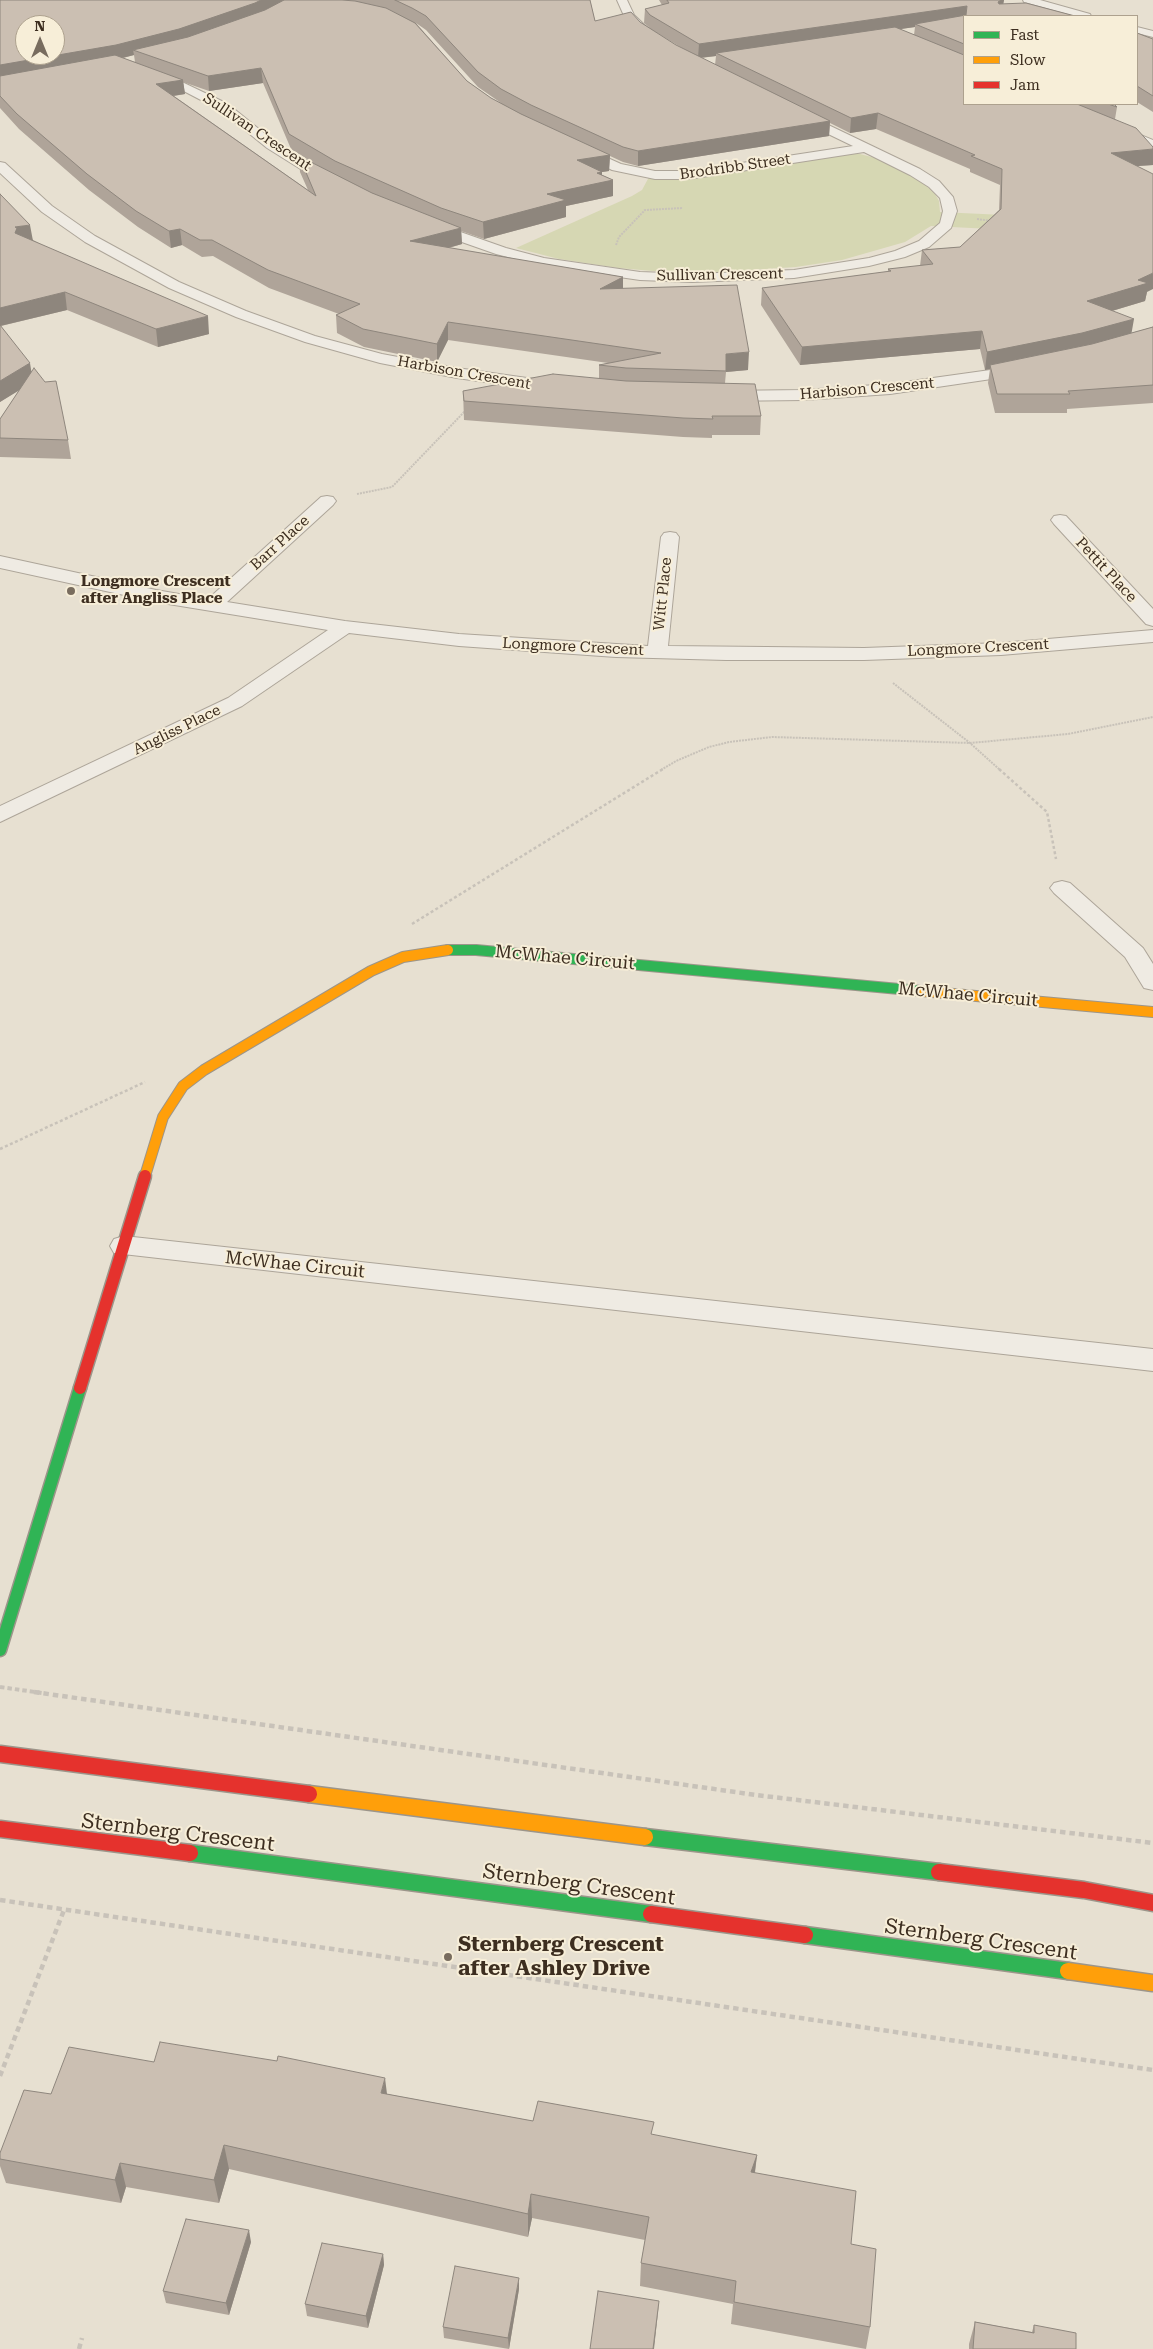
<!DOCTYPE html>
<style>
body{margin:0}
#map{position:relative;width:1153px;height:2349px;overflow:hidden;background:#e7e0d1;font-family:"Roboto Serif",serif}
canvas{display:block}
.legend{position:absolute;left:963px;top:15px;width:175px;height:90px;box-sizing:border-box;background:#f7eed8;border:1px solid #ada18e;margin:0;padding:6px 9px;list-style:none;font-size:15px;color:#3d2e20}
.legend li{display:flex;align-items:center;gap:10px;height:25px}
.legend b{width:25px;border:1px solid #ada18e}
.north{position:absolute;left:15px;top:15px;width:50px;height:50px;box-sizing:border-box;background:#f7eed8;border:1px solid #ada18e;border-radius:50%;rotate:0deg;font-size:14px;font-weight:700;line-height:20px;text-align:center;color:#3d2e20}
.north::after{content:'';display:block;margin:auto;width:18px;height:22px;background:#786c5e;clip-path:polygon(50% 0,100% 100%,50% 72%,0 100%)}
</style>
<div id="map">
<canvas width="1153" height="2349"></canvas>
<ul class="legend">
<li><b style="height:6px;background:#30b455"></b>Fast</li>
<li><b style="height:6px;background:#ff9f0a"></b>Slow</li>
<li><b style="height:6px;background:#e5322d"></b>Jam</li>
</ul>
<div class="north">N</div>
</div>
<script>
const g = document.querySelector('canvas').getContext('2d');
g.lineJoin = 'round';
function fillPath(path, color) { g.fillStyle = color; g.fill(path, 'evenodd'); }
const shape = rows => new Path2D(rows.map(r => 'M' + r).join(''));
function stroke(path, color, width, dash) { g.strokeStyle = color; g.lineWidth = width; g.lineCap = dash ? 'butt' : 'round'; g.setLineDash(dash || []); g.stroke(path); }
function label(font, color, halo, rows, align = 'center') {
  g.font = font + ' "Roboto Serif",serif'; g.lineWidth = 4; g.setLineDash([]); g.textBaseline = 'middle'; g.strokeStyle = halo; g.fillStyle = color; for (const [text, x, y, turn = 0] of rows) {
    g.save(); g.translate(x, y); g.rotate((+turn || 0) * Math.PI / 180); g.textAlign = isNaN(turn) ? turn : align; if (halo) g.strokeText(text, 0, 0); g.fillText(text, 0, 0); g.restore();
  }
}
const green = shape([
 [842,154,860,154,879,159,920,180,935,194,939,201,940,212,1153,222,1153,237,931,226,905,242,842,260,796,267,719,272,653,271,618,268,559,259,516,248,632,196,642,190,649,177]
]);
const pathFar3 = shape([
 [977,219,991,221],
 [616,245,619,237,645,210,683,208],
 [357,494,392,487,467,409],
 [893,683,970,743,1000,770],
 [661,770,676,761,709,747,729,742,772,737,970,743,1068,734,1153,717]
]);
const pathFar2 = shape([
 [999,769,1047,812,1056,859],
 [412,924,663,769],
 [0,1149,145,1082]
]);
const pathFar1 = shape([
 [0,1687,42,1693]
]);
const path = shape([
 [34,1692,756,1795,1153,1843],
 [0,1900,1153,2070],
 [0,2076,64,1910],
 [79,2349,82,2338]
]);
const street = shape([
 [617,0,627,0,634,15,657,37,657,41,649,41,625,18,617,0],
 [1023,0,1040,0,1090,14,1091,16,1075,16,1024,2,1023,0],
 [1137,27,1153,31,1153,37,1137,33,1137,27],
 [148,71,184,83,228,104,275,142,338,182,336,185,326,185,267,148,220,110,176,87,144,76,142,74,144,72,148,71],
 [1049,104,1065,104,1153,140,1153,149,1051,107,1049,104],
 [795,109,920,169,939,181,953,197,957,211,951,228,929,247,905,257,869,266,794,278,692,282,640,280,543,266,496,254,422,228,420,225,422,222,432,222,506,248,544,258,640,272,692,274,794,270,869,258,895,251,919,241,940,223,943,211,940,198,929,187,910,175,864,152,689,179,655,179,612,170,569,148,571,145,579,145,621,164,655,171,689,171,853,146,791,116,789,113,791,110,795,109],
 [0,162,5,163,52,206,95,236,179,282,246,311,315,336,382,354,457,368,548,381,554,383,556,386,554,389,548,391,457,378,380,363,305,342,236,317,169,288,85,242,42,212,0,173,0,162],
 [1026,365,1032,367,1034,370,1032,373,890,394,804,400,720,401,714,399,712,396,714,393,720,391,804,390,890,384,1026,365],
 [327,496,333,497,336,501,333,505,227,602,345,621,459,634,648,646,661,537,664,533,670,532,676,533,679,537,668,646,864,648,1001,643,1153,630,1153,642,1001,655,864,660,726,660,616,657,459,646,349,633,242,706,0,822,0,806,228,698,328,630,156,602,0,568,0,556,156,590,208,599,321,497,327,496],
 [1060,515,1066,516,1153,609,1153,626,1146,624,1054,524,1051,520,1054,516,1060,515],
 [1062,881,1070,883,1143,948,1153,964,1153,990,1144,988,1125,957,1054,893,1050,888,1054,883,1062,881],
 [124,1236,1153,1349,1153,1371,114,1253,110,1246,114,1239,124,1236]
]);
const fastFar2 = shape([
 [448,950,476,950,921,991]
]);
const fastFar1 = shape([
 [0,1650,80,1388]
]);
const fast = shape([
 [645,1837,939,1872],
 [190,1853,651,1914],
 [805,1935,1068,1971]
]);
const slowFar1 = shape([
 [921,991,1153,1012],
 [145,1176,163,1117,183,1086,204,1070,371,971,403,957,448,950]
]);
const slow = shape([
 [309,1794,645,1837],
 [1068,1971,1153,1983]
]);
const jamFar1 = shape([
 [80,1388,145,1176]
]);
const jam = shape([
 [0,1754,309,1794],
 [0,1829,190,1853],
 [939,1872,1084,1890,1153,1903],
 [651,1914,805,1935]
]);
const wall = shape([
 [0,0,590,0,595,21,640,22,650,28,644,23,645,9,662,5,659,0,1004,0,1003,4,964,16,964,104,1114,104,1117,107,1115,119,1153,165,1137,166,1147,292,1145,301,1112,311,1131,333,1153,327,1153,403,1067,409,1067,413,995,413,988,383,990,369,985,370,980,349,800,365,761,305,762,288,888,272,888,269,920,266,922,250,960,247,999,210,1000,185,970,172,970,169,876,129,850,133,830,123,829,136,638,166,623,162,610,156,609,171,602,172,602,175,613,180,613,196,566,206,566,217,484,239,461,231,462,244,449,248,623,277,623,288,748,370,726,372,725,383,761,416,760,435,712,435,712,438,683,437,464,420,463,391,599,378,599,365,608,363,448,340,437,362,364,347,337,333,336,315,339,314,269,288,213,256,202,257,182,245,171,248,138,227,89,190,19,129,0,108],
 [416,23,426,30,478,87,501,103,491,98,467,81],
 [915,27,914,35,900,29],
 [652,30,687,51,676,45],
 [134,55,135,62,123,58],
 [716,56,715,65,701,58],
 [183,82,209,91,263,83,291,149,318,166,299,156,300,172,308,190,174,96,185,94],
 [1137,33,1153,39,1153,112,1137,102],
 [0,194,33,240,209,334,158,347,67,310,1,326,32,372,68,440,71,459,0,457,0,419,20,389,0,402],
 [154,2062,387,2094,533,2121,653,2135,757,2155,755,2173,851,2244,870,2327,866,2349,731,2324,733,2304,640,2286,641,2263,645,2240,532,2218,528,2237,229,2169,219,2203,126,2187,121,2203,6,2183,0,2166,0,2153,51,2094],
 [251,2242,229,2315,166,2303,163,2291],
 [383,2254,384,2265,368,2328,307,2316,305,2304],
 [519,2289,509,2349,444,2338,443,2327],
 [975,2322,1032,2332,1034,2325,1076,2349,969,2349,969,2344]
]);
const shadedWall = shape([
 [261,0,285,0,286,2,180,43,133,50,134,55,118,59,0,80,0,65],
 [1001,0,1004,0,1002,11,998,2],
 [967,6,966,16,915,24,915,27,720,55,716,53,716,56,698,58,699,44],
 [261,68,263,83,209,91,208,76],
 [183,80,185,94,158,98,156,84],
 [878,113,876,129,850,133,851,118],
 [830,121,829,136,638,166,638,151],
 [1153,149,1153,165,1109,168,1111,153],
 [610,155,609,171,602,172,602,182,613,180,613,196,566,206,566,217,484,239,483,222,577,160],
 [30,225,33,241,15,233,15,227],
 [461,228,462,244,411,258,410,241],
 [180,229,182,245,171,248,169,231],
 [1153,273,1153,289,1147,292,1145,301,1085,319,1087,301],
 [623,277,623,294,600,289],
 [65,292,67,310,0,326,0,308],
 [208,316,209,334,158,347,156,329],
 [1134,319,1131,336,990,365,990,369,985,370,987,352],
 [448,322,448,340,437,362,437,344],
 [982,331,980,349,800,365,802,347],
 [749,352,748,370,726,372,726,354],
 [30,363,33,382,0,402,0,381],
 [385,2078,388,2102,381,2093],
 [224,2145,229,2169,219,2203,214,2180],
 [757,2155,754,2178,751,2172],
 [120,2163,126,2187,121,2203,115,2180],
 [531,2194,532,2218,528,2237,528,2214],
 [249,2230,251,2242,229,2315,226,2303],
 [383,2254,384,2265,368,2328,366,2316],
 [519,2278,519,2289,509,2349,508,2338],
 [659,2301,658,2312,654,2349,653,2349]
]);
const building = shape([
 [0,0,261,0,255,3,179,29,116,45,0,65,0,0],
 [25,25,55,25,55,55,25,55,25,25],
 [284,0,342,0,355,1,386,8,415,23,467,81,491,98,521,114,610,155,577,160,602,172,597,173,613,180,547,194,566,200,483,222,441,208,335,161,289,134,261,68,208,76,133,50,188,37,265,10,284,0],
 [395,0,590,0,595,21,631,12,640,22,676,45,830,121,638,151,623,147,531,105,501,89,478,72,426,16,412,8,395,0],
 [667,0,1001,0,998,2,999,4,1026,3,1075,16,964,16,964,44,915,24,966,15,967,6,699,44,650,15,645,9,669,3,667,0],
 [895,27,964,55,964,104,1077,104,1136,128,1153,147,1153,149,1111,153,1153,174,1153,273,1138,280,1148,283,1087,301,1134,319,1082,333,987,352,982,331,802,347,762,288,891,271,888,269,933,264,922,250,960,247,1001,209,1002,169,971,156,975,155,878,113,851,118,716,53,895,27],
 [1137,33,1153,39,1153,96,1137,86,1137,33],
 [115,55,183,80,156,84,316,196,299,156,372,193,461,228,410,241,623,277,600,289,737,285,749,352,726,354,726,371,626,368,599,365,661,353,448,322,437,344,363,329,336,315,360,304,268,270,212,240,200,240,180,229,169,231,136,211,87,174,17,114,0,96,0,76,115,55],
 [1108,104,1114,104,1117,107,1108,104],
 [0,194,30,225,15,227,17,228,15,233,208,316,156,329,65,292,0,308,0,194],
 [0,325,30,363,0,381,0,325],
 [1153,327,1153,385,1068,391,1070,394,997,394,990,365,1092,344,1153,327],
 [34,368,45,382,56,381,68,440,0,438,0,419,34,368],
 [553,374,626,381,755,384,761,416,712,416,713,419,683,418,464,401,463,391,553,374],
 [160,2042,277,2061,278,2056,385,2078,381,2093,533,2121,538,2101,654,2122,651,2134,757,2155,751,2172,856,2191,851,2244,876,2249,870,2327,734,2302,736,2281,641,2263,649,2217,531,2194,528,2214,224,2145,214,2180,120,2163,115,2180,0,2159,0,2153,24,2090,51,2094,69,2047,154,2062,160,2042],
 [186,2219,249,2230,226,2303,163,2291,186,2219],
 [322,2243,383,2254,366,2316,305,2304,322,2243],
 [455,2266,519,2278,508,2338,443,2327,455,2266],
 [598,2291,659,2301,653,2349,590,2349,598,2291],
 [975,2322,1034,2333,1034,2325,1076,2333,1076,2349,973,2349,975,2322]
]);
const markers = [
 [71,591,5,"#786c5e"],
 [448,1957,5,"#786c5e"]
];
const farStreetnames = [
 ["Sullivan Crescent",257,132,34],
 ["Brodribb Street",735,167,-8],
 ["Sullivan Crescent",720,275,-1],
 ["Harbison Crescent",464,373,10],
 ["Harbison Crescent",867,389,-5],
 ["Barr Place",280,543,-42],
 ["Pettit Place",1106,570,47],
 ["Witt Place",663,594,-84],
 ["Longmore Crescent",573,647,3],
 ["Longmore Crescent",978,648,-3],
 ["Angliss Place",177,730,-26]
];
const farPoinames = [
 ["Longmore Crescent",81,582],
 ["after Angliss Place",81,599]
];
const streetNames = [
 ["McWhae Circuit",565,958,5],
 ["McWhae Circuit",968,995,5],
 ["McWhae Circuit",295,1265,6]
];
const nearStreetnames = [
 ["Sternberg Crescent",178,1833,7],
 ["Sternberg Crescent",579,1885,8],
 ["Sternberg Crescent",981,1940,8]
];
const nearPoinames = [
 ["Sternberg Crescent",458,1945],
 ["after Ashley Drive",458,1969]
];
fillPath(green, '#d6d7b3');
stroke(street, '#ada599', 2);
stroke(fastFar2, '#9c958a', 12);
stroke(fastFar1, '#9c958a', 15);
stroke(fast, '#9c958a', 19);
stroke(slowFar1, '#9c958a', 12);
stroke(slow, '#9c958a', 19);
stroke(jamFar1, '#9c958a', 15);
stroke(jam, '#9c958a', 19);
stroke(pathFar3, '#c8c2b9', 2, [2, 1]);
stroke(pathFar2, '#c8c2b9', 2.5, [3, 2.5]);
stroke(pathFar1, '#c8c2b9', 4, [4.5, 3]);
stroke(path, '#c8c2b9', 4.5, [5.5, 4]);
fillPath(street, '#efebe3');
stroke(fastFar2, '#30b455', 10);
stroke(fastFar1, '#30b455', 12);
stroke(fast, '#30b455', 16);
stroke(slowFar1, '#ff9f0a', 10);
stroke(slow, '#ff9f0a', 16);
stroke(jamFar1, '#e5322d', 12);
stroke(jam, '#e5322d', 16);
fillPath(wall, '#afa499');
fillPath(shadedWall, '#8e867d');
fillPath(building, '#cbbfb2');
stroke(building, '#8e867d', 1);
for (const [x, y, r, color] of markers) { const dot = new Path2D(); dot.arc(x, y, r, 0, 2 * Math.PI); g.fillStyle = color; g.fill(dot); stroke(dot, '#f7eed8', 2); }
label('15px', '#3d2e20', '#f7eed8', farStreetnames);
label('bold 15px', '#3d2e20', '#f7eed8', farPoinames, 'left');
label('18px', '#3d2e20', '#f7eed8', streetNames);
label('21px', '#3d2e20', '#f7eed8', nearStreetnames);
label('bold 21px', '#3d2e20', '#f7eed8', nearPoinames, 'left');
</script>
